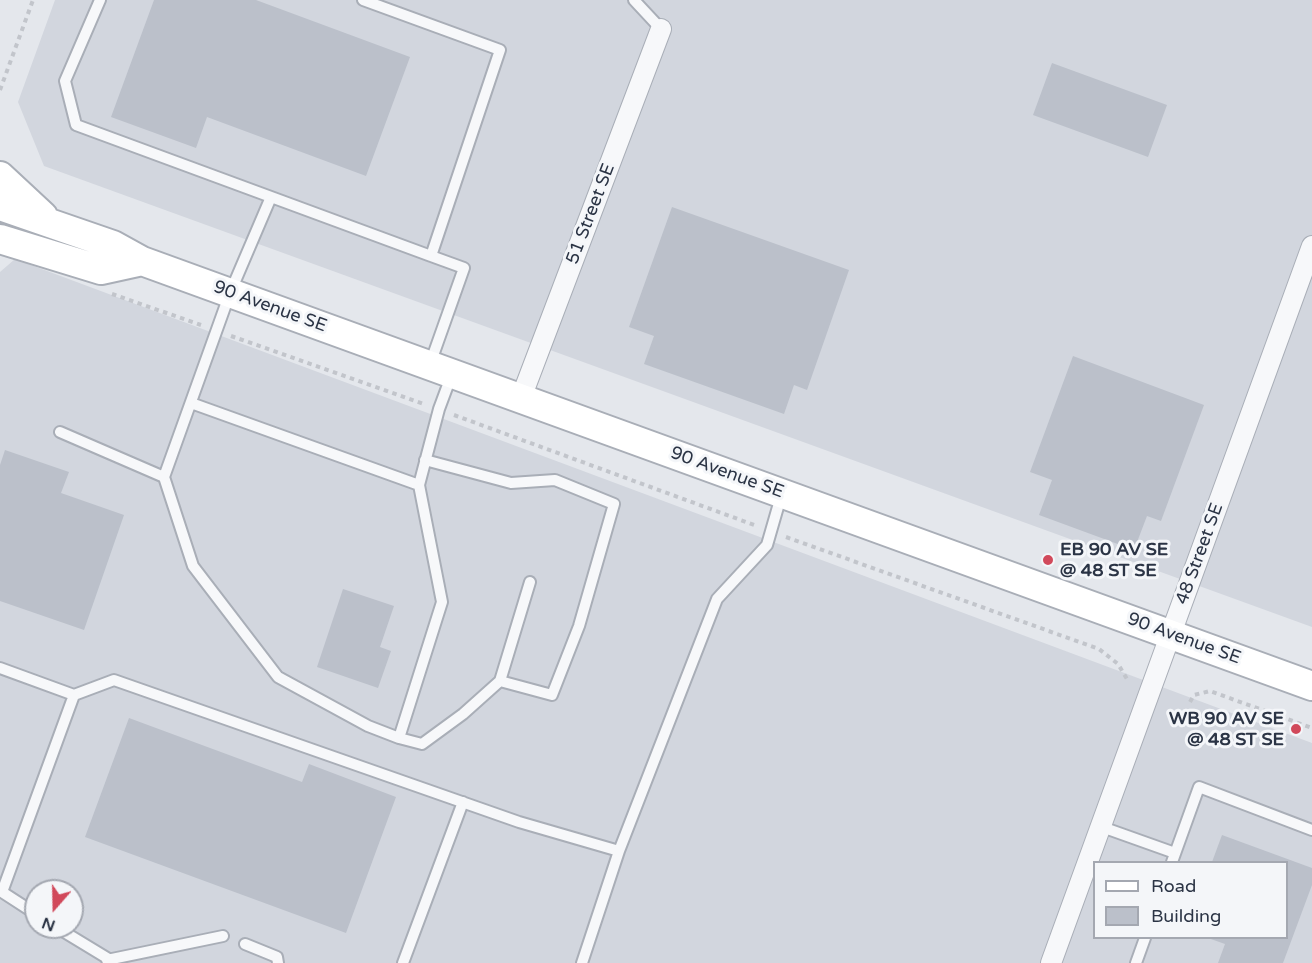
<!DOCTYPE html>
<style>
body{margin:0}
#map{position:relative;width:1312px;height:963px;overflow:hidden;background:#e4e7ec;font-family:"Varela Round",sans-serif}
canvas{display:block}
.legend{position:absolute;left:1093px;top:861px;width:195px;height:78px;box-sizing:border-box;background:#f4f6f9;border:2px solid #a4a8b1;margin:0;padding:8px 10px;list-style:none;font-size:18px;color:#2b3445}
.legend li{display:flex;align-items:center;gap:12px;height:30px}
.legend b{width:30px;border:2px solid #a4a8b1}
.north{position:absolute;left:24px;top:879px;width:60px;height:60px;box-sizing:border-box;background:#f4f6f9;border:2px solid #a4a8b1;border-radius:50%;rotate:200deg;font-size:16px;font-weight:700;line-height:24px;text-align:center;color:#2b3445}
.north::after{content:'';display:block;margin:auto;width:21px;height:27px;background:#d1495b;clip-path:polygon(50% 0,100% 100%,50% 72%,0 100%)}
</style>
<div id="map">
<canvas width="1312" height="963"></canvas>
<ul class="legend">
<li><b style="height:8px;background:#fff"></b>Road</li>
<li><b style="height:16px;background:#bbc0ca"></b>Building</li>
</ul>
<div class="north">N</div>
</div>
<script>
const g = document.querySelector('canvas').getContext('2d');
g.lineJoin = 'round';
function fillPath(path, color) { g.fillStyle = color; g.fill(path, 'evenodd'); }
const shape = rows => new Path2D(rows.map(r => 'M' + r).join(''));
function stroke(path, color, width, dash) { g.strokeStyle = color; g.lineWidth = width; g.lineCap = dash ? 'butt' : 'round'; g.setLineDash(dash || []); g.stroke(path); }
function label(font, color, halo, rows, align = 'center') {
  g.font = font + ' "Varela Round",sans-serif'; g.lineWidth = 6; g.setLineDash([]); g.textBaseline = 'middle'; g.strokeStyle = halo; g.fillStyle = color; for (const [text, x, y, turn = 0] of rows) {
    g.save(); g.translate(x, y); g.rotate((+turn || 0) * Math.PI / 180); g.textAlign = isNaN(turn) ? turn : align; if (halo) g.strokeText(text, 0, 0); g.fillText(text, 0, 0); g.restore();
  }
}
const built = shape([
 [55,0,1312,0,1312,627,44,166,18,102],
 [15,259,1312,743,1312,963,0,963,0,272],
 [1094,862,1286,862,1286,938,1094,938],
 [36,891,72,891,72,927,36,927]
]);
const building = shape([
 [154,0,256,0,410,57,366,176,207,117,196,148,111,117],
 [1052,63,1167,105,1148,157,1033,115],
 [672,207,849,270,807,390,794,385,784,414,644,364,654,336,629,327],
 [1073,356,1204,405,1161,521,1147,516,1134,550,1039,515,1052,480,1030,472],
 [5,450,69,472,61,493,124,515,84,630,0,601,0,465],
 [343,589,394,606,380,647,391,651,378,688,317,667],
 [129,718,302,782,309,764,396,797,346,933,85,837],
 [1222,835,1312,868,1312,885,1283,963,1218,963,1225,944,1208,938,1286,938,1286,862,1212,862]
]);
const path = shape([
 [0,90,33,0],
 [112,294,201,325],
 [231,336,424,404],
 [454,415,757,526],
 [786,537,1099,649,1118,664,1127,679],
 [1190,702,1194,695,1210,691,1312,728]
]);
const lane = shape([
 [100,0,65,81,76,125,431,256,500,50,363,0],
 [634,0,661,29],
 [430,364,464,268,431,256],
 [191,403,419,485,442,602,399,738,368,726,278,677,193,566,164,477,230,293,271,197],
 [60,432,164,477],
 [425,460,511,483,555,480,614,504,579,626,552,695,500,681,530,582],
 [419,485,439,409,452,374],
 [0,668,74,695],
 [399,738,422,744,463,714,501,680],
 [1102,827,1175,853],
 [1172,862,1199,787,1312,830],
 [36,914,2,892,74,695,114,680,519,822,619,851],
 [56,927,112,961],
 [245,944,277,957,278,963],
 [107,960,223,936],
 [403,963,463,802],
 [582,963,619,851,717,599,767,545,782,493],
 [1136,963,1145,938]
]);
const street = shape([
 [521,398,661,29],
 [1051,963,1312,246]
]);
const secondary = shape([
 [0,176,43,216],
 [0,206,113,245,142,261,1312,686],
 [0,239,101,270,142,261]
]);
const markers = [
 [1048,560,6,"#d1495b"],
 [1296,729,6,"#d1495b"]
];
const streetNames = [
 ["51 Street SE",591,214,-69],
 ["90 Avenue SE",270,307,20],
 ["90 Avenue SE",727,473,20],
 ["48 Street SE",1200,554,-70],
 ["90 Avenue SE",1184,639,20]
];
const poiNames = [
 ["EB 90 AV SE",1060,550],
 ["@ 48 ST SE",1060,571],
 ["WB 90 AV SE",1284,719,"right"],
 ["@ 48 ST SE",1284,740,"right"]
];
fillPath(built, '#d2d6de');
fillPath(building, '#bbc0ca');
stroke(lane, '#a9aeb7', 14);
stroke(street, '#a9aeb7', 22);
stroke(secondary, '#a9aeb7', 32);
stroke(path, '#c2c5cb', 4, [4.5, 4.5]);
stroke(lane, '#f7f8fa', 10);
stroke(street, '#f7f8fa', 20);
stroke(secondary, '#fff', 28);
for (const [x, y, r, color] of markers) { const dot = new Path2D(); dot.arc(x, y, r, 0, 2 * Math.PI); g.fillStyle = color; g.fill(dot); stroke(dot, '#f4f6f9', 2); }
label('18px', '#2b3445', '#f4f6f9', streetNames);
label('bold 18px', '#2b3445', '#f4f6f9', poiNames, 'left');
</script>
